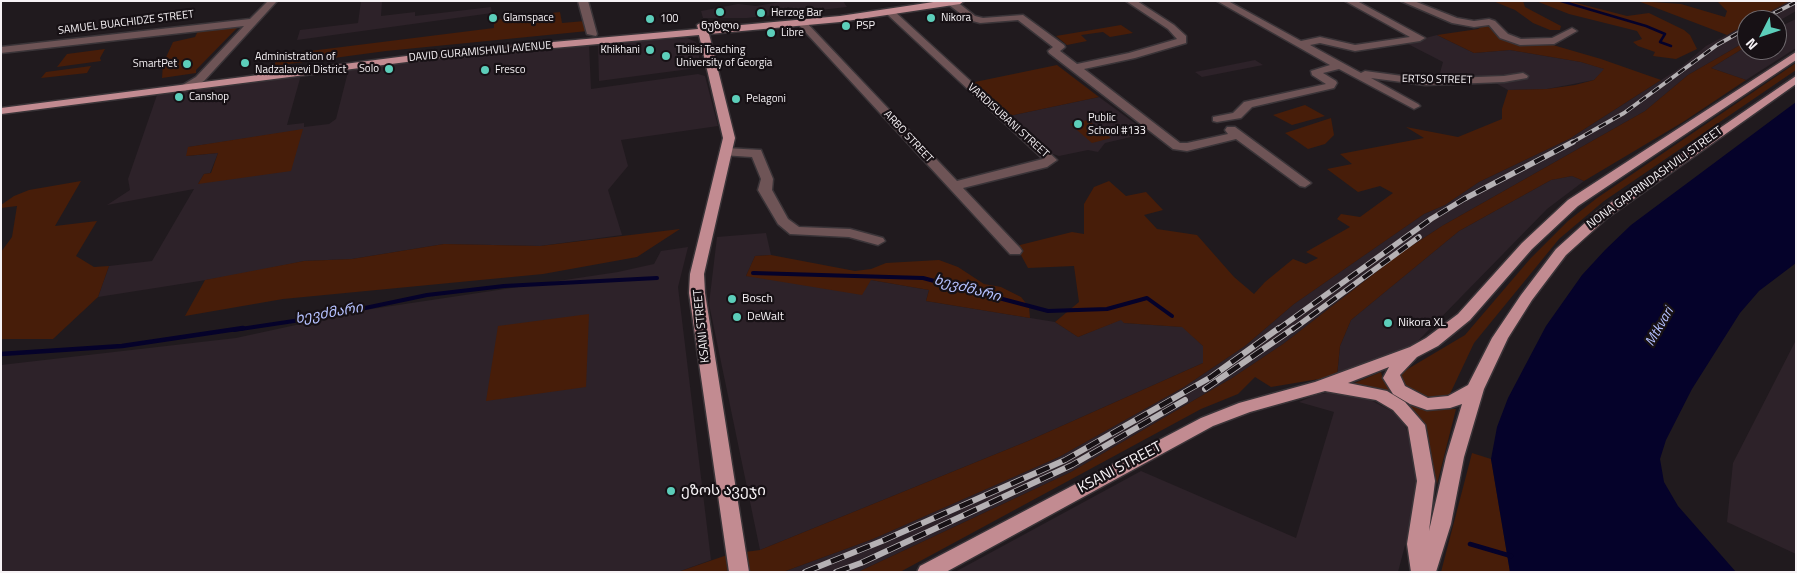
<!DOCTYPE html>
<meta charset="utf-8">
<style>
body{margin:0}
#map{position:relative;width:1797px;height:573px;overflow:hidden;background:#201a1e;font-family:"Titillium Web",sans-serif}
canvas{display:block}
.frame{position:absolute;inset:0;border:2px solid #f6f2f5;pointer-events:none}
.north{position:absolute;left:1737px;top:10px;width:50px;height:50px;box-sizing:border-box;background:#171115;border:1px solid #706b6f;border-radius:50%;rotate:229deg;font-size:14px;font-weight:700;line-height:20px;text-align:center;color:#f6f2f5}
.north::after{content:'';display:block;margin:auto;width:18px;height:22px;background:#5cceba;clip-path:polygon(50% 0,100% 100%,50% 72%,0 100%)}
</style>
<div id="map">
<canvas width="1797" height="573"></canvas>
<div class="frame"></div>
<div class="north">N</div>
</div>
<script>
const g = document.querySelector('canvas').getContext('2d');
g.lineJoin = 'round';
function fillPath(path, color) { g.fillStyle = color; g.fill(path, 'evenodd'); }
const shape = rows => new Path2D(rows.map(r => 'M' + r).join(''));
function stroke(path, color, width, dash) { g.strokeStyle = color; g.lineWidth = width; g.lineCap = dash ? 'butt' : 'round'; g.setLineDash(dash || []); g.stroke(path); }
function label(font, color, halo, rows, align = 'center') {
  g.font = font + ' "Titillium Web","Noto Sans Georgian",sans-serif'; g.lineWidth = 4.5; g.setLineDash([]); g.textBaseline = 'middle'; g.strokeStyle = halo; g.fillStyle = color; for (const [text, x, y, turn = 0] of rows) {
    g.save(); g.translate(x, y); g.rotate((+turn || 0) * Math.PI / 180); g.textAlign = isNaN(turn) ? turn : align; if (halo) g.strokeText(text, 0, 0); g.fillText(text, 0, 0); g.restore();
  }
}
const built = shape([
 [361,1,382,1,381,16,415,12,415,16,491,7,492,13,297,40,300,30,358,23],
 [787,1,843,1,847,7,747,18,703,18,701,11,738,4,756,6],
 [1790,1,1796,1,1796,11,1777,22,1777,20,1754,20],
 [1796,19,1796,48,1746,80,1711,68,1747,46,1747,50,1777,50,1777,28],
 [1747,24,1747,41,1688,75,1645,111,1442,226,1401,253,1283,344,1232,378,1071,472,858,572,783,572,873,539,1059,457,1184,387,1245,346,1294,304,1424,214,1445,205,1479,182,1569,139,1680,68,1706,46],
 [1437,35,1474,53,1510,50,1581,62,1605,69,1594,80,1547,89,1508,90,1492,81,1438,80,1443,62,1406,43],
 [687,38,696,42,701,66,697,68,599,81,598,44],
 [589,45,591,89,698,74,705,76,718,126,621,140,628,166,608,190,622,235,540,246,444,244,352,259,304,261,238,275,98,297,109,266,152,261,194,189,107,205,130,190,128,179,157,95,301,75,287,125,304,123,304,127,329,124,336,119,349,68,438,58],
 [302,130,198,184,204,174,210,173,218,153,187,156,189,147],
 [1255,60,1263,65,1202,77,1195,72],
 [1099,97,1148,133,1105,143,1098,152,1088,150,1059,156,1050,153,1009,116],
 [1572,176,1584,181,1547,209,1416,343,1376,363,1337,376,1340,346,1351,320,1459,231,1551,180],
 [766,233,771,255,755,256,746,276,871,280,929,290,926,301,1055,322,1078,337,1122,319,1124,323,1183,327,1203,346,1203,363,1028,441,760,550,709,304,717,237],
 [688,247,678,287,711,560,678,572,1,572,1,365,236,338,365,310,618,272,654,264,661,251],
 [1796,340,1796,554,1727,522,1733,463],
 [1344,390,1363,396,1395,413,1403,422,1410,438,1419,492,1398,572,955,572,1141,471,1296,538,1334,412,1299,402,1315,395]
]);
const green = shape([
 [1493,1,1523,1,1525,7,1561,26,1560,30,1550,30,1533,23,1515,10],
 [1536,1,1569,1,1627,16,1649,13,1684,30,1690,35,1697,49,1676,59,1653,56,1655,52,1638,46,1633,42,1642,39,1637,31,1569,14],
 [1638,1,1681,4,1725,17,1727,11,1717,1,1790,1,1754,20,1747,20,1747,24,1727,35],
 [560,12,562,23,585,21,588,31,386,51,274,66,278,55,494,28,494,20],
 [1488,23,1504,39,1546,43,1601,59,1661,80,1569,139,1479,182,1445,205,1424,214,1294,304,1245,346,1184,387,1059,457,873,539,783,572,678,572,730,554,760,550,1028,441,1203,363,1203,346,1182,327,1124,323,1121,320,1078,337,1055,322,1079,302,1074,266,1028,268,1016,246,1072,232,1084,234,1084,204,1094,187,1109,181,1126,196,1146,192,1163,210,1144,215,1157,229,1197,235,1234,277,1254,294,1265,282,1293,259,1306,264,1318,258,1306,252,1350,227,1337,219,1341,214,1360,217,1393,193,1380,186,1358,192,1327,169,1352,164,1340,154,1424,138,1406,127,1458,137,1502,119,1502,109,1508,90,1547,89,1575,85,1594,80,1604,69,1581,62,1510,50,1474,53,1437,35,1478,29],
 [1121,25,1133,33,1110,37,1103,32,1081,35,1087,41,1067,45,1056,36],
 [239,26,196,70,196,73,162,78,163,64,173,42,195,37,199,29],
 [1747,41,1747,46,1711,68,1746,80,1683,122,1584,181,1572,176,1551,180,1459,231,1351,320,1340,346,1337,376,1271,387,1255,377,1238,394,1201,409,900,572,858,572,1071,472,1232,378,1283,344,1401,253,1442,226,1645,111,1688,75],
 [105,49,100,58,101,61,57,67,67,54],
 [1796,63,1796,70,1604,201,1559,239,1474,343,1449,396,1430,398,1405,387,1399,376,1401,373,1465,335,1530,259,1568,221,1597,198],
 [1057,65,1099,97,1009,116,970,83],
 [91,66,87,73,41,78,46,72],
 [1305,105,1325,116,1292,125,1273,115],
 [1331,118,1334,135,1325,144,1308,149,1285,133],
 [1088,120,1111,138,1092,143,1070,124],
 [303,129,291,171,198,184,204,174,211,173,218,153,186,156,188,147],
 [81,181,55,226,97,221,76,256,94,267,109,266,98,297,53,339,1,339,1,252,12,237,17,206,1,208,1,205,14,196,29,190],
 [680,229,637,257,543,274,283,299,185,316,205,280,304,261,352,259,444,244,540,246],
 [771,255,855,271,871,269,886,263,939,260,958,267,984,284,1001,287,1021,297,1029,307,1030,318,926,301,929,290,871,280,862,295,746,276,755,256],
 [589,314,586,387,486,401,498,326],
 [1381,372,1383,380,1392,391,1426,408,1456,409,1437,484,1425,429,1415,413,1407,405,1383,390,1352,384],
 [1472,453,1491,459,1510,572,1441,572]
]);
const water = shape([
 [1796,102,1796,263,1759,291,1740,313,1692,389,1666,440,1660,459,1664,482,1678,506,1736,572,1510,572,1491,459,1497,427,1508,398,1546,326,1582,275,1605,250,1631,225]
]);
const streamFar2 = shape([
 [1561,1,1646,26,1665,34,1660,42,1671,46]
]);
const streamFar1 = shape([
 [753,273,923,278,1048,311,1107,309,1147,298,1172,316],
 [234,330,327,316,427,295,504,286,657,278]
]);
const stream = shape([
 [1,354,122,346,243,328],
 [1470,544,1511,556]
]);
const minor = shape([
 [268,1,277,1,204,81,185,91,181,90,181,86,196,77,244,26,1,53,1,47,250,19,268,1],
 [578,1,588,1,597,34,596,36,587,34,578,1],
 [949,1,956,1,975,16,983,18,1023,15,1064,45,1065,47,1060,51,1077,64,1129,53,1177,39,1168,29,1126,1,1137,1,1174,25,1186,36,1186,43,1135,58,1084,69,1180,143,1187,143,1228,134,1225,130,1227,127,1235,127,1311,183,1305,187,1300,186,1236,139,1187,151,1173,149,1049,53,1048,51,1053,47,1018,20,980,23,969,20,949,5,949,1],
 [1217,1,1228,1,1301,41,1320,37,1355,45,1410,37,1345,1,1357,1,1425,38,1420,41,1355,51,1320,43,1310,45,1361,73,1365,71,1425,79,1504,76,1523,73,1528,76,1527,78,1504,82,1425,85,1371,78,1418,104,1420,106,1414,109,1339,69,1323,73,1336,81,1337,83,1334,88,1252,107,1241,118,1217,122,1213,121,1213,117,1233,113,1244,102,1326,84,1312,75,1311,71,1330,65,1217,1],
 [1401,1,1414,1,1457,18,1474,21,1489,19,1495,21,1508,34,1521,39,1552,38,1572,28,1577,31,1554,44,1520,45,1500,38,1489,25,1474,27,1452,23,1401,1],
 [888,11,894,11,1057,160,1047,167,963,188,1020,248,1022,251,1020,254,1010,254,797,23,805,21,957,181,1043,159,888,15,888,11],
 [726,148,761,150,773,179,772,190,788,219,799,227,850,229,883,238,885,241,878,245,849,237,790,234,778,224,758,190,761,179,752,157,722,155,720,152,722,149,726,148]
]);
const major = shape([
 [940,1,964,1,960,4,840,22,709,34,735,138,704,274,705,293,749,572,729,572,689,293,690,274,723,138,699,35,430,59,1,114,1,108,430,53,698,29,697,25,702,22,705,23,708,28,840,16,940,1],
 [1796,52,1796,60,1578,206,1532,249,1470,320,1438,346,1417,357,1400,375,1405,386,1428,398,1448,396,1468,385,1492,338,1521,295,1556,249,1597,212,1796,76,1796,84,1607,218,1566,255,1532,300,1508,338,1484,389,1464,457,1451,524,1436,572,1411,572,1407,544,1417,481,1408,427,1393,410,1376,400,1325,391,1250,412,1213,426,946,572,917,572,920,566,1201,418,1239,403,1315,382,1410,347,1426,338,1458,314,1522,243,1568,200,1796,52],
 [1389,367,1383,378,1393,394,1410,404,1427,410,1450,408,1462,404,1446,457,1429,531,1435,481,1425,425,1405,402,1387,391,1348,383,1389,367]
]);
const railFar2 = shape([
 [1761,20,1796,2],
 [1571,143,1624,113,1717,45,1747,28]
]);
const railFar1 = shape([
 [1277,330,1431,219,1464,199,1573,142],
 [1292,330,1419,237]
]);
const rail = shape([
 [1205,389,1294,328],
 [805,572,882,541,1065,460,1211,377,1279,328],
 [836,572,861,563,1072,465,1185,400]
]);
const markers = [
 [720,12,5,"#5cceba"],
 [761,13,5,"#5cceba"],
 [493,18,5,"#5cceba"],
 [931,18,5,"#5cceba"],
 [650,19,5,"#5cceba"],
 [846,26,5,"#5cceba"],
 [771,33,5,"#5cceba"],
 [650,50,5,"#5cceba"],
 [666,56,5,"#5cceba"],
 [245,63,5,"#5cceba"],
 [187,64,5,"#5cceba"],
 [389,69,5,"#5cceba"],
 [485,70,5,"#5cceba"],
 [179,97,5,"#5cceba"],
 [736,99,5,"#5cceba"],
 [1078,124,5,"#5cceba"],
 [732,299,5,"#5cceba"],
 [737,317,5,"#5cceba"],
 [1388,323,5,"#5cceba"],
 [671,491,5,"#5cceba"]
];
const farPoinames = [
 ["Herzog Bar",771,13],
 ["Glamspace",503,18],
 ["Nikora",941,18],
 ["100",660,19],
 ["ნუზლი",720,26,"center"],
 ["PSP",856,26],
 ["Libre",781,33],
 ["Khikhani",640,50,"right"],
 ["Tbilisi Teaching",676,50],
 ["University of Georgia",676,63],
 ["Administration of",255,57],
 ["Nadzalavevi District",255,70],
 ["SmartPet",177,64,"right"],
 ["Solo",379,69,"right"],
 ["Fresco",495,70],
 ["Canshop",189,97],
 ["Pelagoni",746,99],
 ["Public",1088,118],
 ["School #133",1088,131]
];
const farStreetnames = [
 ["SAMUEL BUACHIDZE STREET",126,23,-7],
 ["DAVID GURAMISHVILI AVENUE",480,52,-5],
 ["ERTSO STREET",1437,80,1],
 ["VARDISUBANI STREET",1008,121,42],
 ["ARBO STREET",908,137,47]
];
const streetNames = [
 ["NONA GAPRINDASHVILI STREET",1655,178,-36],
 ["KSANI STREET",702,326,-96]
];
const poiNames = [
 ["Bosch",742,299],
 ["DeWalt",747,317],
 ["Nikora XL",1398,323]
];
const waterNames = [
 ["ხევძმარი",967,289,15],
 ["ხევძმარი",329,314,-10],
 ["Mtkvari",1660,327,-60]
];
const nearStreetnames = [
 ["KSANI STREET",1120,468,-28]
];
const nearPoinames = [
 ["ეზოს ავეჯი",681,491]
];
fillPath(built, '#2d2229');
fillPath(green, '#471d09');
fillPath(water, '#05022a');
stroke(streamFar2, '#05022a', 2.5);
stroke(streamFar1, '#05022a', 4);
stroke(stream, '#05022a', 4.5);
stroke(minor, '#3a3438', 3);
stroke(major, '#3a3438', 3);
fillPath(minor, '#6e5456');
fillPath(major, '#c28b91');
stroke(railFar2, '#b5b1b4', 4);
stroke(railFar1, '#b5b1b4', 5.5);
stroke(rail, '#b5b1b4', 6);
stroke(railFar2, '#171115', 2.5, [8]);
stroke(railFar1, '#171115', 4, [11]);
stroke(rail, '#171115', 4.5, [14]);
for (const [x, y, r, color] of markers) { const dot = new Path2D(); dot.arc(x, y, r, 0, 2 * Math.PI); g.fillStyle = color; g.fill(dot); stroke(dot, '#171115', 2); }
label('11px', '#f6f2f5', '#171115', farPoinames, 'left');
label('11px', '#f6f2f5', '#171115', farStreetnames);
label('12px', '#f6f2f5', '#171115', streetNames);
label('12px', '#f6f2f5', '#171115', poiNames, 'left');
label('italic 14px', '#b5c1ff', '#171115', waterNames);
label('15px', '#f6f2f5', '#171115', nearStreetnames);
label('15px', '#f6f2f5', '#171115', nearPoinames, 'left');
</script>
